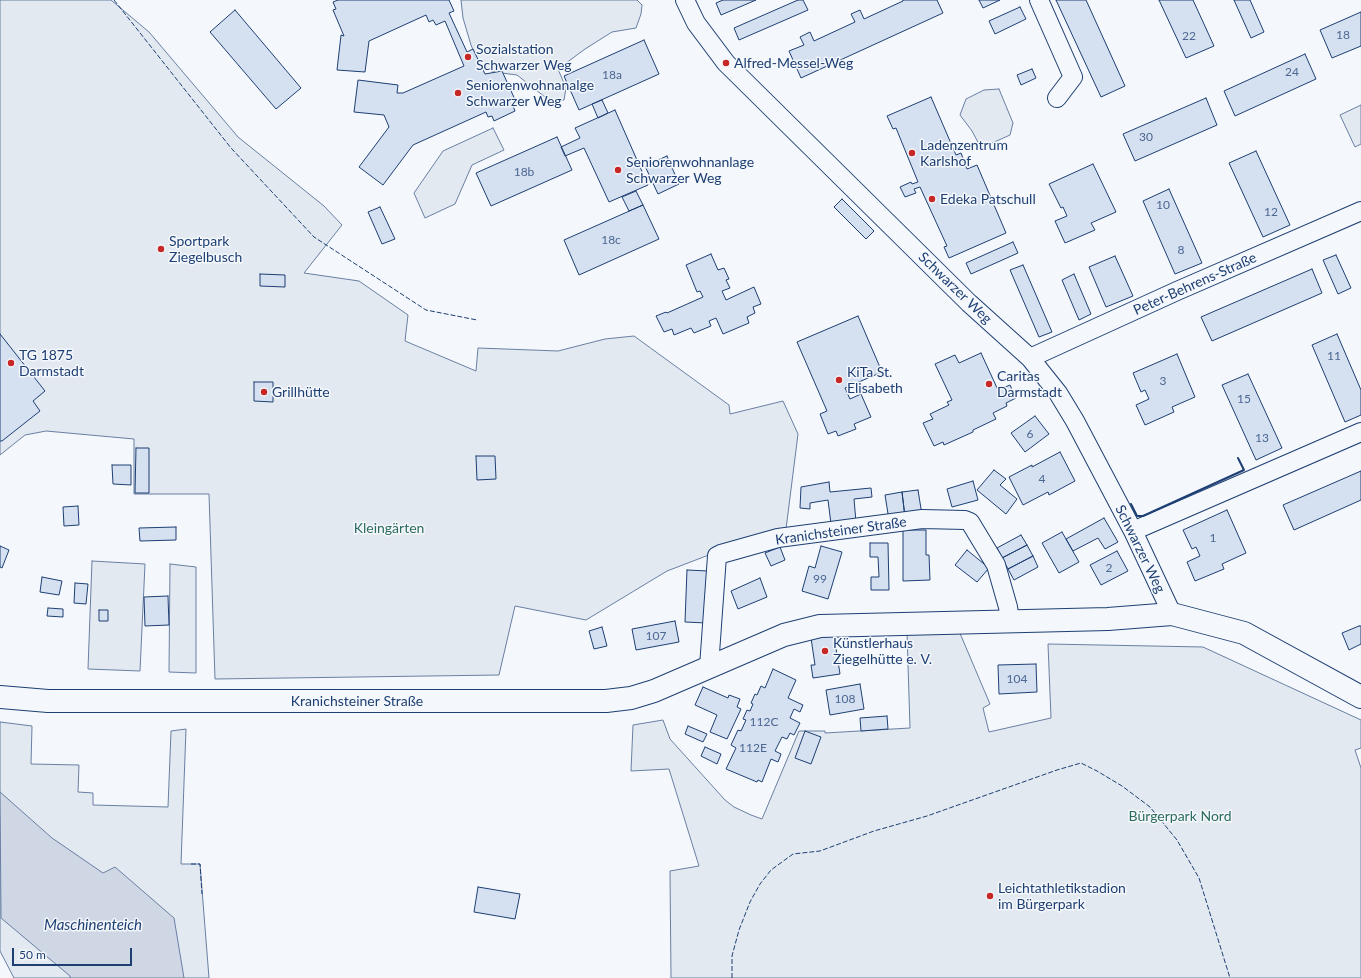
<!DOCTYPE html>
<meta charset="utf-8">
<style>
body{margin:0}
#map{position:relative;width:1361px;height:978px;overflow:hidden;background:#f4f7fb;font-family:Lato,sans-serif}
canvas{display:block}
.scale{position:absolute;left:12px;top:948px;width:120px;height:18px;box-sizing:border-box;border:2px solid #1d3f73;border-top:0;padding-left:5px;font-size:12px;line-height:14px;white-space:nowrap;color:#1d3f73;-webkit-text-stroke:3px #f4f7fb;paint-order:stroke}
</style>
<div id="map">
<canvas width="1361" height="978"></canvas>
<div class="scale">50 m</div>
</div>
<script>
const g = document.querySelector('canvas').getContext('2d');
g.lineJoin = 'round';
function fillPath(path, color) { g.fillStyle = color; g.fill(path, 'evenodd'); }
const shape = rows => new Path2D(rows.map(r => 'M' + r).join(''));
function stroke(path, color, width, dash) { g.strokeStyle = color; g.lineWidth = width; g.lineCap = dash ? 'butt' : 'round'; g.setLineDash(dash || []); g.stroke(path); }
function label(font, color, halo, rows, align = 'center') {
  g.font = font + ' Lato,sans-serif'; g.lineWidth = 3; g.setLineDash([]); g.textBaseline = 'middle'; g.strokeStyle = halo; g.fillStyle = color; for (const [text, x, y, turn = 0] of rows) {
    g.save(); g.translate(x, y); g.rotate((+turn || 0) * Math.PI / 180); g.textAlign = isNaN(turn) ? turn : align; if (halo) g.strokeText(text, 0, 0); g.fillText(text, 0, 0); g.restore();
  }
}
const green = shape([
 [0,0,111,0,149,32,238,137,324,206,342,225,304,273,359,281,408,315,405,341,476,371,478,348,558,351,605,339,634,336,729,405,730,414,783,401,798,434,786,529,761,535,667,571,586,620,515,606,499,675,215,679,209,494,134,494,134,439,46,431,25,435,0,455,0,0],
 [461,0,637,0,642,5,641,14,636,28,612,32,585,49,558,69,566,88,564,100,550,101,517,75,494,72,480,66,471,45,463,18,461,0],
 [999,89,1013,123,1010,135,981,148,972,131,960,115,966,99,984,90,999,89],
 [1361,105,1361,144,1355,147,1340,115,1361,105],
 [493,128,504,150,472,165,455,204,425,218,414,193,443,151,493,128],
 [92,561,145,564,140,671,88,669,92,561],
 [170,564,196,567,196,673,169,672,170,564],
 [959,631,990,704,983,708,989,732,1051,718,1048,644,1203,647,1361,720,1361,748,1355,750,1361,768,1361,978,671,978,670,871,699,866,669,769,631,771,633,725,663,720,670,739,725,800,734,807,751,815,762,819,799,731,825,731,825,733,910,728,907,633,959,631],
 [0,722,32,726,31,764,79,765,78,792,93,793,93,805,168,807,171,731,186,729,181,864,200,864,209,978,14,978,0,951,0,722]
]);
const water = shape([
 [0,792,52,838,103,873,115,867,174,918,184,978,70,978,70,976,1,918,0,792]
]);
const building = shape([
 [338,0,449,0,454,11,449,13,467,52,473,49,485,74,502,71,517,104,513,106,515,111,494,121,492,116,488,117,486,112,413,145,383,185,359,167,389,127,384,115,354,112,358,80,398,85,397,93,403,93,464,66,445,21,436,25,433,20,429,22,426,15,369,41,365,72,337,70,341,35,344,36,333,10,336,9,333,2,338,0],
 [723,0,756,0,721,15,716,3,723,0],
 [798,0,803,0,808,10,739,40,734,28,798,0],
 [903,0,937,0,943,13,801,78,789,51,804,45,800,37,810,32,814,41,855,22,851,14,860,10,864,19,903,1,903,0],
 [979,0,1000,0,983,8,979,0],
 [1056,0,1086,0,1125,86,1101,97,1056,0],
 [1159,0,1193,0,1214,46,1186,58,1159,0],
 [1234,0,1250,0,1264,32,1251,38,1234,0],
 [1020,7,1026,19,995,34,989,21,1020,7],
 [235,10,301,88,276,109,210,32,235,10],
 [1361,12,1361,46,1332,58,1320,30,1361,12],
 [644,40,659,74,579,110,564,76,644,40],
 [1305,54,1316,79,1235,116,1224,91,1305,54],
 [1032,69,1036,78,1021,85,1017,75,1032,69],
 [931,97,956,155,961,153,967,169,977,165,1006,233,949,258,944,247,947,246,920,187,914,189,916,193,905,197,900,187,911,182,912,184,918,182,896,128,893,129,887,116,931,97],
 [1206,98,1217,125,1135,161,1123,134,1206,98],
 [602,100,608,113,598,118,592,104,602,100],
 [615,110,648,185,609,202,584,148,565,156,561,147,580,138,575,128,615,110],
 [557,137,572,170,491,206,476,173,557,137],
 [1256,151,1290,225,1263,237,1229,163,1256,151],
 [667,156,679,184,658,194,645,166,667,156],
 [1093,164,1116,212,1091,223,1095,230,1065,243,1055,221,1067,216,1063,207,1061,208,1049,184,1093,164],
 [1169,189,1202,263,1175,274,1143,201,1169,189],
 [636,191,643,205,629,211,622,197,636,191],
 [842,199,874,231,866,239,834,207,842,199],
 [643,205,659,239,579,275,564,240,643,205],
 [380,207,395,239,382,244,368,212,380,207],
 [1013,242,1018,253,971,274,966,263,1013,242],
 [711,254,718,270,724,268,729,279,726,280,730,288,722,291,726,300,754,287,761,304,753,307,755,313,747,317,749,323,723,334,716,318,709,321,711,326,694,333,691,328,674,335,672,329,664,332,656,316,666,312,667,313,703,297,700,291,697,292,686,265,711,254],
 [1336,255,1351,288,1338,294,1323,260,1336,255],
 [1115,256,1133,296,1106,307,1089,267,1115,256],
 [1023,265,1052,332,1039,337,1010,270,1023,265],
 [1312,269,1322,293,1212,341,1201,317,1312,269],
 [260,274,285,275,285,287,260,286,260,274],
 [1074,274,1091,314,1079,320,1062,280,1074,274],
 [858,316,882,372,845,388,850,399,861,394,871,417,854,424,856,429,838,436,836,431,828,434,820,414,827,411,797,342,858,316],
 [0,334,45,391,33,401,40,411,2,441,0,441,0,334],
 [1337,334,1361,390,1361,415,1345,422,1312,345,1337,334],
 [981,353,998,390,1010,385,1016,398,1006,403,1007,406,993,413,996,419,973,430,973,432,944,445,943,442,934,446,923,423,933,419,930,414,949,405,947,402,952,400,935,364,955,355,959,363,981,353],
 [1177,354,1195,397,1172,407,1174,412,1145,425,1136,405,1149,399,1145,390,1141,392,1133,373,1177,354],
 [1248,374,1282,448,1256,460,1222,385,1248,374],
 [254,382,273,382,273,402,254,401,254,382],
 [1035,416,1049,434,1025,452,1011,433,1035,416],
 [136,448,149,448,149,493,135,493,136,448],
 [1060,452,1075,481,1049,495,1048,492,1023,505,1009,477,1032,465,1032,467,1060,452],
 [476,456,495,456,496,479,477,480,476,456],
 [112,465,131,465,131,485,113,484,112,465],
 [994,470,1006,479,1000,485,1017,499,1006,514,977,490,994,470],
 [1361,471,1361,500,1294,530,1283,505,1361,471],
 [973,481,978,500,952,507,947,489,973,481],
 [829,482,830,492,871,488,872,497,854,499,856,522,831,524,828,500,810,503,810,509,800,508,801,487,829,482],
 [918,490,922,515,905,517,902,492,918,490],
 [902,492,905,517,889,520,885,495,902,492],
 [78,506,79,525,64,526,63,507,78,506],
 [1227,510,1246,553,1222,564,1224,569,1195,581,1187,562,1200,556,1196,547,1192,549,1183,530,1227,510],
 [1104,518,1118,542,1105,549,1098,538,1073,551,1066,539,1104,518],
 [176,527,176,540,140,541,139,528,176,527],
 [903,530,926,530,926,555,929,555,930,580,903,581,903,530],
 [1062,532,1079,562,1059,573,1042,543,1062,532],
 [1021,535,1027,545,1002,558,997,548,1021,535],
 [870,543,888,543,889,590,871,590,871,577,879,577,878,557,870,557,870,543],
 [1027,545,1033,556,1008,569,1002,558,1027,545],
 [0,546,9,550,2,568,0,567,0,546],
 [821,546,842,552,828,599,802,591,809,566,815,568,821,546],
 [780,547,785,560,771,566,765,553,780,547],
 [967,550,989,568,977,582,955,565,967,550],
 [1117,551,1128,571,1101,585,1090,565,1117,551],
 [1033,556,1038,567,1014,580,1008,569,1033,556],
 [687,570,708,571,706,623,685,622,687,570],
 [42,577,62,581,59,595,40,592,42,577],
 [760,578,767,597,738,609,731,591,760,578],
 [75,583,88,584,86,604,74,603,75,583],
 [168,596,169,625,145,626,144,597,168,596],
 [48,608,63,609,63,617,47,616,48,608],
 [99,610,108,610,108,621,99,621,99,610],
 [675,621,679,642,636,650,632,629,675,621],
 [1359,626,1361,626,1361,644,1349,650,1342,633,1359,626],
 [602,627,607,646,594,649,589,631,602,627],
 [834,635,840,674,813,678,811,665,815,665,811,638,834,635],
 [1036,664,1037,692,999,694,998,665,1036,664],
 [773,669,796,680,788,698,803,705,800,712,794,709,790,718,800,723,794,735,790,733,787,739,782,737,775,751,781,754,778,762,771,759,762,782,758,780,757,782,726,769,736,748,731,745,738,730,741,731,746,720,743,719,747,710,750,711,753,704,751,703,755,694,757,695,761,686,765,688,773,669],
 [860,684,864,709,830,715,826,690,860,684],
 [703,687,728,698,729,695,740,699,737,707,741,709,727,739,710,732,717,715,695,705,703,687],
 [887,716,888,729,861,731,860,718,887,716],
 [688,726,707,734,703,742,685,734,688,726],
 [805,731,821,737,811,764,795,758,805,731],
 [705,747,721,754,717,764,701,756,705,747],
 [478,887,520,894,515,919,474,912,478,887]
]);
const minor = shape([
 [685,0,696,23,726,63,969,303,1030,358,1058,393,1075,421,1133,531,1172,614],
 [1039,0,1073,77,1057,98],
 [1030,358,1177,291,1361,211],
 [1133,531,1361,432],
 [709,667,717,556,721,554,778,538,922,519,965,520,970,522,996,565,1008,607,1010,621]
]);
const major = shape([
 [0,697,48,701,606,701,631,698,654,691,784,635,820,626,1108,619,1172,614,1244,633,1361,697]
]);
const fence = shape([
 [114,0,231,148,314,237,426,310,477,320],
 [191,864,200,864,202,894],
 [732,978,732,956,739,930,750,902,760,884,771,870,793,854,820,851,874,831,927,816,1057,770,1081,763,1097,771,1122,786,1150,807,1177,840,1199,878,1230,978]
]);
const wall = shape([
 [1131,504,1137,516,1143,516,1244,470,1238,458]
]);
const markers = [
 [468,57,4,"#c62828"],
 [726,63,4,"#c62828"],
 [458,93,4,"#c62828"],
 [912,153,4,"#c62828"],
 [618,170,4,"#c62828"],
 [932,199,4,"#c62828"],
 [161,249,4,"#c62828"],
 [11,363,4,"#c62828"],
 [839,380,4,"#c62828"],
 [989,384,4,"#c62828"],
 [264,392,4,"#c62828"],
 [825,651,4,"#c62828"],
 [990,896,4,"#c62828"]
];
const numberNames = [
 ["18",1343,35],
 ["22",1189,36],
 ["24",1292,72],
 ["18a",612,75],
 ["30",1146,137],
 ["18b",524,172],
 ["10",1163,205],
 ["12",1271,212],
 ["18c",611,240],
 ["8",1181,250],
 ["11",1334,356],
 ["3",1163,381],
 ["15",1244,399],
 ["6",1030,434],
 ["13",1262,438],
 ["4",1042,479],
 ["1",1213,538],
 ["2",1109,568],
 ["99",820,579],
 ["107",656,636],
 ["104",1017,679],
 ["108",845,699],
 ["112C",764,722],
 ["112E",753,748]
];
const poiNames = [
 ["Sozialstation",476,49],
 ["Schwarzer Weg",476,65],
 ["Alfred-Messel-Weg",734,63],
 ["Seniorenwohnanalge",466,85],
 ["Schwarzer Weg",466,101],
 ["Ladenzentrum",920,145],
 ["Karlshof",920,161],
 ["Seniorenwohnanlage",626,162],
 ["Schwarzer Weg",626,178],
 ["Edeka Patschull",940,199],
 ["Sportpark",169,241],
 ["Ziegelbusch",169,257],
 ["TG 1875",19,355],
 ["Darmstadt",19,371],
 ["KiTa St.",847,372],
 ["Elisabeth",847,388],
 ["Caritas",997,376],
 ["Darmstadt",997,392],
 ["Grillhütte",272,392],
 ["Künstlerhaus",833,643],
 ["Ziegelhütte e. V.",833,659],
 ["Leichtathletikstadion",998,888],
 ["im Bürgerpark",998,904]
];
const streetNames = [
 ["Peter-Behrens-Straße",1195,284,-24],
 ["Schwarzer Weg",955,288,44],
 ["Kranichsteiner Straße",841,531,-8],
 ["Schwarzer Weg",1140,549,64],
 ["Kranichsteiner Straße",357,701]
];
const parkNames = [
 ["Kleingärten",389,528],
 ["Bürgerpark Nord",1180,816]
];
const waterNames = [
 ["Maschinenteich",93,925]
];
fillPath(green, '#e3e9f0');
stroke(green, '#687fa3', 1);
fillPath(water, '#cfd7e4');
stroke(water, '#687fa3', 1);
fillPath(building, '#d5e0f0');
stroke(building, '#1d3f73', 1);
stroke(minor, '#1d3f73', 20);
stroke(major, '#1d3f73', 24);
stroke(minor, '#f4f7fb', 18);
stroke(major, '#f4f7fb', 22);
stroke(fence, '#1d3f73', 1, [5, 2]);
stroke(wall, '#1d3f73', 2);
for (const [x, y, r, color] of markers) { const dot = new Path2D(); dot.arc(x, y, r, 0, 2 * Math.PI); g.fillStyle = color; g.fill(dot); stroke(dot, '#f4f7fb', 1.5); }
label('12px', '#4b6792', null, numberNames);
label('14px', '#1d3f73', '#f4f7fb', poiNames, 'left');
label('14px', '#1d3f73', '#f4f7fb', streetNames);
label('14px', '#2c6c60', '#f4f7fb', parkNames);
label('italic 15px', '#1d3f73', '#f4f7fb', waterNames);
</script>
